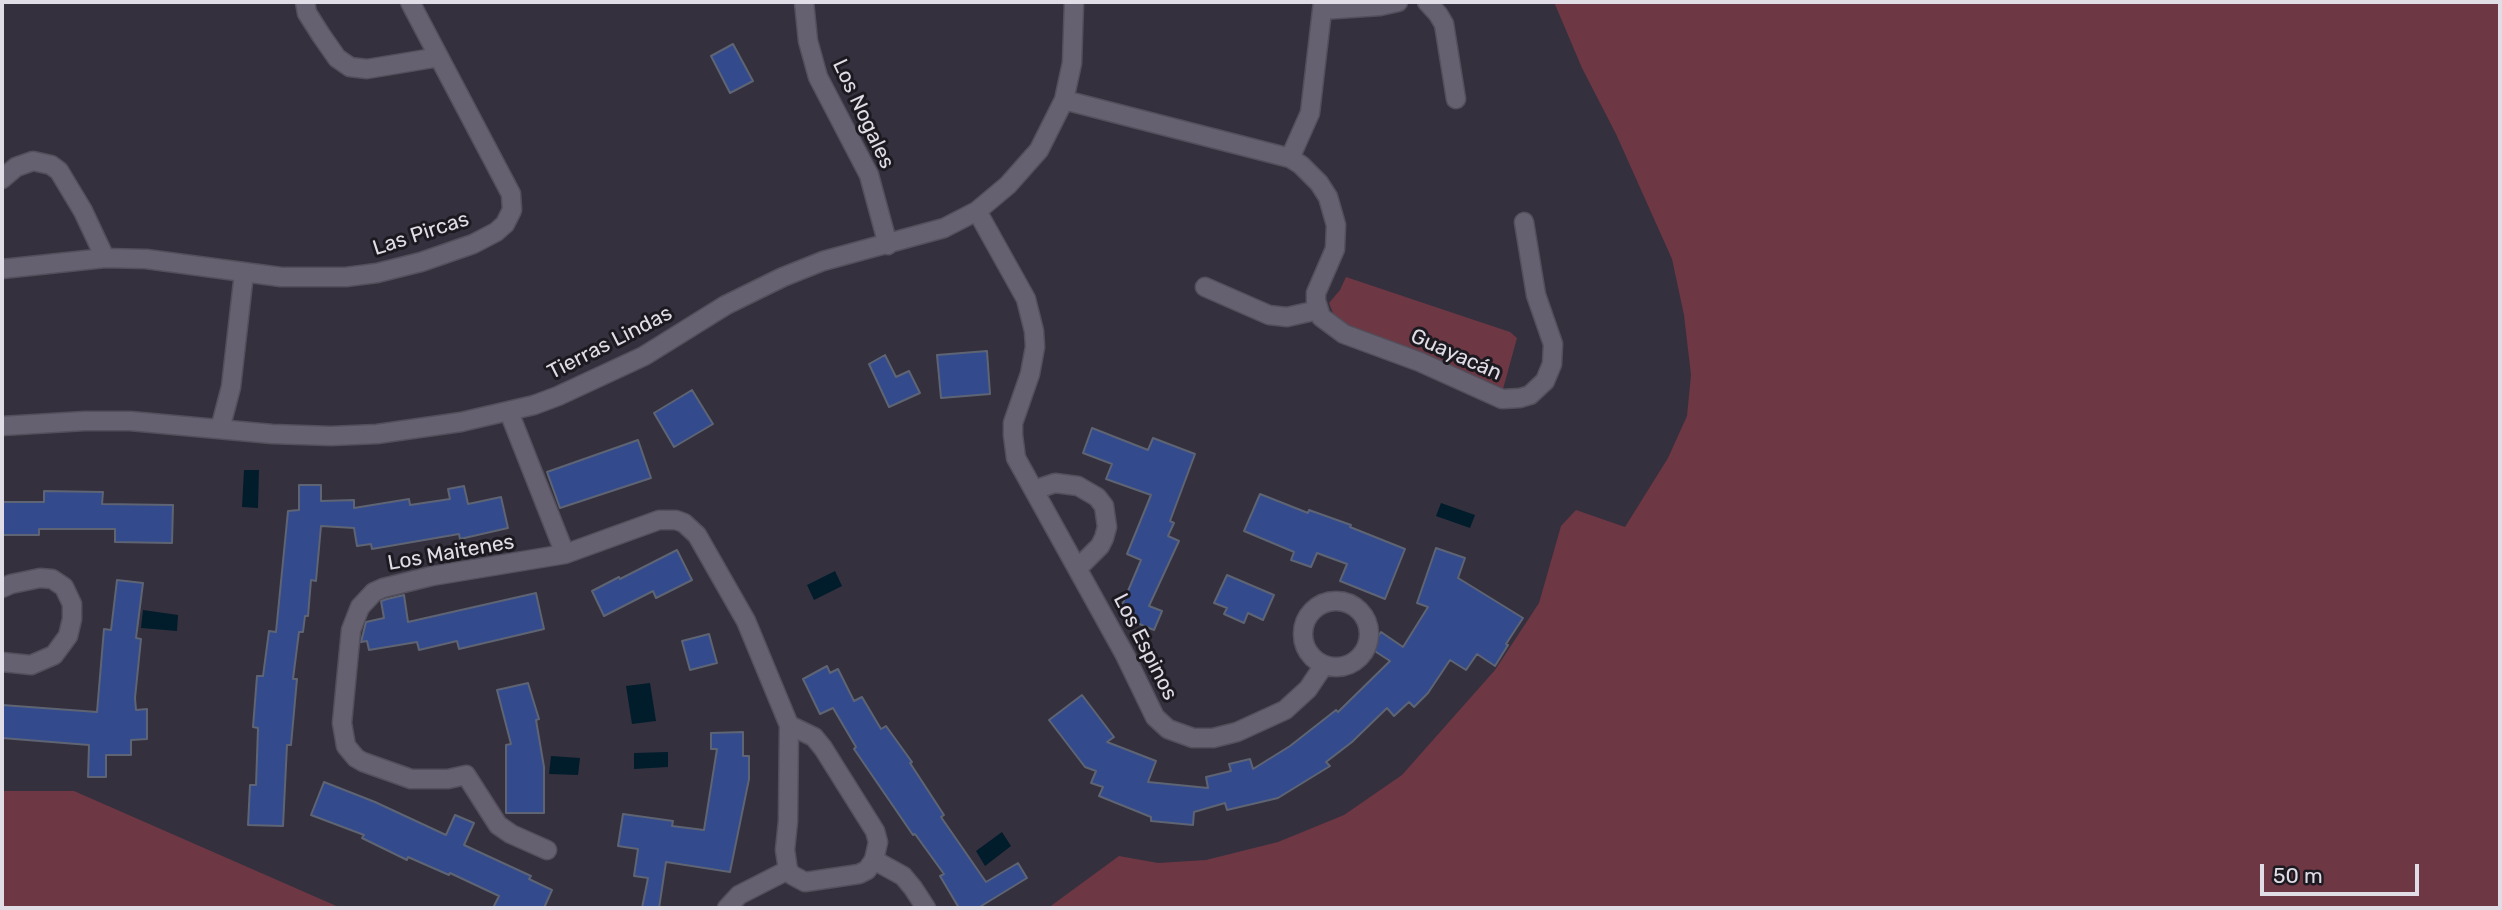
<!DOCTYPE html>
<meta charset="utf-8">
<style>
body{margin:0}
#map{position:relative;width:2502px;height:910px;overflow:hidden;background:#35303e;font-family:Rubik,sans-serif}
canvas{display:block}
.frame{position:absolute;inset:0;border:4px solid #e0dde7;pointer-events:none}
.scale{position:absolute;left:2260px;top:864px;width:159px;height:32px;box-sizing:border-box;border:4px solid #e0dde7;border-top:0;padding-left:9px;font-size:21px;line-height:24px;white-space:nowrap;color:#e0dde7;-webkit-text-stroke:5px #1c1a20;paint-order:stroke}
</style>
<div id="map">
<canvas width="2502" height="910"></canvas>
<div class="frame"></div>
<div class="scale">50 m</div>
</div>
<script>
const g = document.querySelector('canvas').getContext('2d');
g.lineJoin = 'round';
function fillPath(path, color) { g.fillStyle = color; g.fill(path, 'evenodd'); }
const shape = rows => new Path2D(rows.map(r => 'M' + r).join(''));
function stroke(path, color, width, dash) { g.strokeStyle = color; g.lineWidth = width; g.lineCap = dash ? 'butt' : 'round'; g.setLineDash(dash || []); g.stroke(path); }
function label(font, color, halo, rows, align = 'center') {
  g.font = font + ' Rubik,sans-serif'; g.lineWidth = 6; g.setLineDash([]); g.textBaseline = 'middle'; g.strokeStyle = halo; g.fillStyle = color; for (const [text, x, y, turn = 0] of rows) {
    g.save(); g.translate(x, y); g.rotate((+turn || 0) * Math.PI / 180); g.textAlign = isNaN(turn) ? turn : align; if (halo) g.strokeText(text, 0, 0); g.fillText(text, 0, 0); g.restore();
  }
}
const green = shape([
 [1554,2,2500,2,2500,908,1048,908,1119,856,1158,863,1206,860,1278,842,1344,815,1402,775,1495,670,1539,603,1561,526,1576,510,1625,527,1668,458,1687,416,1691,375,1684,315,1672,259,1616,134,1582,68],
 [1346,277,1510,332,1517,338,1503,389,1339,321,1333,313,1329,303,1340,290],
 [2,791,74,791,341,908,2,908]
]);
const water = shape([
 [244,470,259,470,258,508,242,507],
 [1441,503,1475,515,1470,528,1436,516],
 [835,571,842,586,814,600,807,585],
 [143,610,178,615,177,631,141,628],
 [650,683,656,721,632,724,626,686],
 [668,752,668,767,634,769,634,753],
 [551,756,580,758,578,775,549,774],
 [1002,832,1011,846,985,866,976,851]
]);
const building = shape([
 [733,44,753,81,730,93,711,56,733,44],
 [987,351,990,394,941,398,937,355,987,351],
 [885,355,896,377,909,371,920,393,889,407,869,364,885,355],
 [692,390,713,424,674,447,654,413,692,390],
 [1092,428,1148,450,1153,438,1195,454,1170,521,1174,523,1168,536,1179,541,1149,606,1162,611,1154,630,1125,618,1127,613,1120,610,1141,560,1127,554,1151,495,1106,479,1112,464,1083,453,1092,428],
 [638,440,651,478,560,508,547,472,638,440],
 [299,485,321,485,321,501,354,500,354,508,409,499,410,505,450,499,448,489,464,486,468,504,501,497,508,528,460,539,459,534,372,549,371,544,357,546,354,528,321,526,316,581,311,580,308,616,305,616,303,632,299,632,293,679,297,679,291,745,287,745,283,826,248,825,250,785,256,785,258,728,253,727,257,676,263,676,269,631,276,632,288,511,299,510,299,485],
 [44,491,103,492,102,504,173,505,172,543,115,542,115,529,39,529,39,535,2,535,2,502,44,502,44,491],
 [1260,494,1308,513,1309,510,1351,525,1350,527,1405,549,1385,599,1340,581,1347,564,1317,553,1311,567,1291,560,1294,552,1244,531,1260,494],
 [1436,548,1465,558,1458,578,1523,618,1506,644,1508,645,1495,666,1477,654,1466,670,1450,660,1428,693,1414,707,1409,702,1394,716,1387,708,1352,742,1326,762,1330,766,1278,798,1227,810,1225,803,1194,812,1193,825,1151,821,1151,817,1099,796,1103,787,1091,783,1096,771,1085,767,1049,720,1082,695,1114,737,1107,742,1156,761,1148,782,1208,788,1206,777,1231,771,1229,764,1250,759,1253,769,1290,746,1336,710,1338,712,1390,661,1370,648,1381,632,1403,647,1428,607,1417,603,1436,548],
 [677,550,692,580,656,598,653,591,604,616,592,591,619,577,620,579,677,550],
 [1227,575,1274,595,1263,620,1248,613,1244,623,1224,614,1227,608,1214,603,1227,575],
 [117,580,143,583,136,638,141,639,135,698,136,710,147,709,147,739,131,740,131,755,106,755,106,777,88,777,89,745,2,738,2,705,97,712,104,629,111,630,117,580],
 [536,593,544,629,459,649,457,641,419,650,417,642,369,650,367,641,361,642,366,622,384,618,381,601,387,599,404,595,408,622,536,593],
 [709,634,717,663,690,670,682,641,709,634],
 [827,666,830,673,838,669,854,701,862,697,881,729,886,726,912,762,910,763,944,815,941,817,986,882,1018,863,1027,878,978,908,959,908,940,876,944,874,915,834,913,835,854,749,856,747,833,708,820,714,803,679,827,666],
 [528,683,539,719,536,720,544,767,544,813,506,813,506,745,511,744,497,690,528,683],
 [743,732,743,756,749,756,749,779,730,872,666,862,659,908,642,908,648,878,634,876,638,849,618,846,623,814,673,821,672,826,704,830,717,749,711,749,711,733,743,732],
 [324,782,375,802,446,835,455,815,474,823,464,845,531,876,529,879,552,890,544,908,493,908,499,896,450,873,449,875,408,857,407,860,362,838,364,835,311,815,324,782]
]);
const street = shape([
 [305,2,307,13,321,35,337,58,350,67,367,69,439,57],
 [804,2,808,41,818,77,869,175,888,245],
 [1427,2,1438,14,1444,24,1456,99],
 [1322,10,1380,6,1398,2],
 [1064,100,1290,158,1301,165,1319,183,1328,197,1336,225,1335,249,1316,293,1316,301,1321,317,1344,334,1420,362,1502,399,1520,398,1530,395,1545,381,1552,364,1553,344,1536,295,1524,222],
 [1290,158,1310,113,1323,2],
 [2,179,16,167,33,161,51,165,59,171,83,211,105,258],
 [977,211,1026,299,1034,331,1035,347,1030,374,1013,423,1013,435,1016,458,1125,655,1155,717,1168,729,1193,738,1213,738,1237,732,1285,710,1308,689,1324,665],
 [2,269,105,258,146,259,281,277,346,277,377,273,421,262,473,244,496,232,505,224,512,210,511,194,410,2],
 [1205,287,1269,315,1287,317,1318,310],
 [509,412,565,554],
 [2,426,85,421,130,421,272,434,331,436,377,434,461,422,534,405,558,396,644,356,726,305,783,277,823,261,944,228,977,211,1008,185,1039,150,1064,100,1072,63,1074,2],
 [220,429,231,387,244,273],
 [1034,490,1055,483,1078,486,1097,497,1104,506,1107,527,1104,538,1100,546,1078,568],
 [2,588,11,584,40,578,52,579,64,587,72,604,72,619,68,636,54,655,31,665,2,662],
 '1303 634a33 33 0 1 1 66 0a33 33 0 1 1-66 0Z',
 [547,850,511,834,498,825,466,775,448,779,411,779,363,762,356,758,346,746,342,723,351,630,360,607,374,592,383,588,432,576,565,554,659,520,676,520,684,523,697,535,746,621,789,725,788,821,785,850,788,870,792,875,805,882,859,874,867,870,874,860,878,842,875,831,823,748,814,737,789,725],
 [874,860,903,876,913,888,926,908],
 [727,908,739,895,788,870]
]);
const streetNames = [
 ["Los Nogales",863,114,65],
 ["Las Pircas",421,234,-18],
 ["Tierras Lindas",610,343,-27],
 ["Guayacán",1456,355,24],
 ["Los Maitenes",451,553,-10],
 ["Los Espinos",1145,647,63]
];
fillPath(green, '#6d3744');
fillPath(water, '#011d2c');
fillPath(building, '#334b8c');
stroke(building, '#5e6473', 2);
stroke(street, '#534f5b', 21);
stroke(street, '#666171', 18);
label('21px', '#e0dde7', '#1c1a20', streetNames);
</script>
